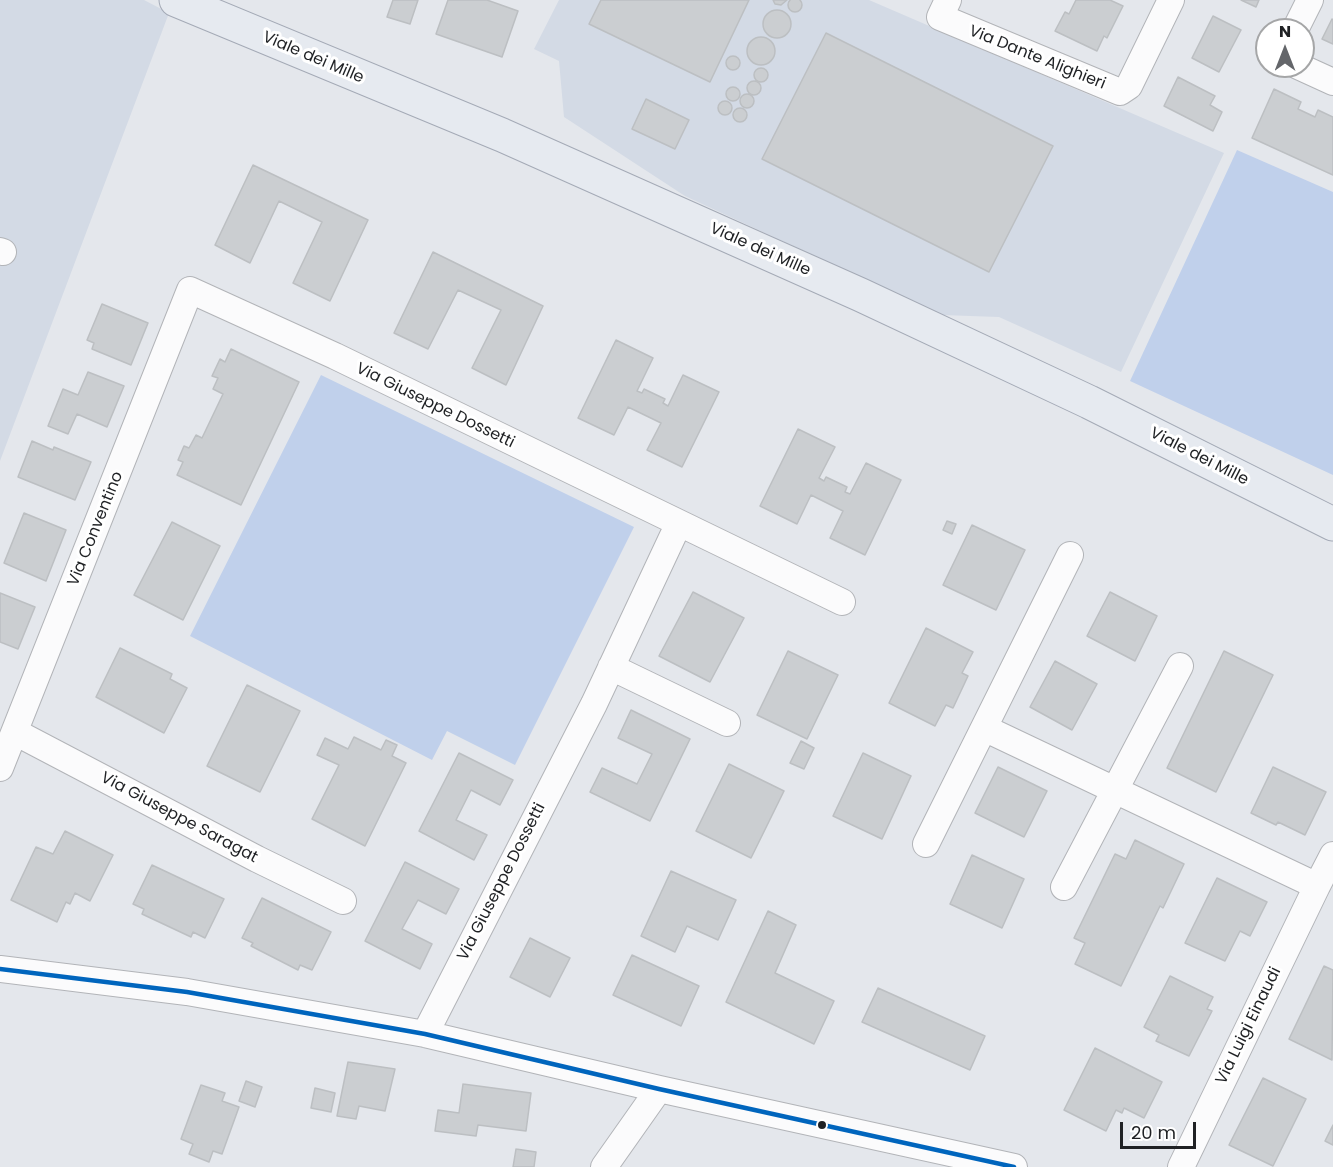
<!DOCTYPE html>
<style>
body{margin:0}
#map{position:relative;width:1333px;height:1167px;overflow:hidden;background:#e4e7ec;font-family:Poppins,sans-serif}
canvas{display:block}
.north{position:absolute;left:1255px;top:18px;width:60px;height:60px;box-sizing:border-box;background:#fff;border:2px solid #a5a6a7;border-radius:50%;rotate:0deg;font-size:16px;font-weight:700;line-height:24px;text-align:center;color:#1f2124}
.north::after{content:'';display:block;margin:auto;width:21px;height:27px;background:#64666a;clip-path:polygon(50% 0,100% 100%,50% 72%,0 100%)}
.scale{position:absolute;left:1120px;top:1122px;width:76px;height:27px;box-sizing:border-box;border:3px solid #1f2124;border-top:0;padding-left:8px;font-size:18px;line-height:21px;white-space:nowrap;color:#1f2124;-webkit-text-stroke:4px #fff;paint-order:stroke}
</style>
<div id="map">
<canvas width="1333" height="1167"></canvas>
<div class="north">N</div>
<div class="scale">20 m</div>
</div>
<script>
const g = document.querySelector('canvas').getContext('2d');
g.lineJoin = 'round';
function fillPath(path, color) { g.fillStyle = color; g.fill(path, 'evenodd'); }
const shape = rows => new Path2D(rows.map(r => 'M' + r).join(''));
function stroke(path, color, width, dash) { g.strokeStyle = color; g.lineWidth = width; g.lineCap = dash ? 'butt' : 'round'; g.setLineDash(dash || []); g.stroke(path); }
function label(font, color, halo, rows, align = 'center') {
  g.font = font + ' Poppins,sans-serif'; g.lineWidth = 6; g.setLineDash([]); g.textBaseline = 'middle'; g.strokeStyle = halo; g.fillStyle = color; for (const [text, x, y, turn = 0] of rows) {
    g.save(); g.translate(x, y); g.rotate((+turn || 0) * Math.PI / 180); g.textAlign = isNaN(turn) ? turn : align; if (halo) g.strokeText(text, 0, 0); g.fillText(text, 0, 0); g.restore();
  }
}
const built = shape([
 [0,0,144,0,169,13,0,461],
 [559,0,869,0,1224,153,1121,372,999,317,942,315,685,196,564,117,559,61,534,49]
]);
const green = shape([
 [1237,150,1333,192,1333,475,1130,381],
 [321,375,634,527,515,765,447,731,432,760,190,636]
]);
const building = shape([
 '788 5a7 7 0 1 1 14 0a7 7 0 1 1-14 0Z',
 [393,0,418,0,410,24,387,17,393,0],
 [448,0,487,0,518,11,502,57,436,34,448,0],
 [601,0,749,0,710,82,589,24,601,0],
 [773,0,787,0,781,5,775,4,773,0],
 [1076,0,1110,0,1123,6,1107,38,1104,36,1097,51,1055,31,1065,12,1069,14,1076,0],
 [1241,0,1259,0,1256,7,1241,0],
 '763 24a14 14 0 1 1 28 0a14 14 0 1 1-28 0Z',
 [1213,16,1241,30,1219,72,1192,58,1213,16],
 [1332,19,1333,20,1333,44,1322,39,1332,19],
 [826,33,1053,146,989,272,762,159,826,33],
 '747 51a14 14 0 1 1 28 0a14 14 0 1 1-28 0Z',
 '726 63a7 7 0 1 1 14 0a7 7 0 1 1-14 0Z',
 '754 75a7 7 0 1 1 14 0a7 7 0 1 1-14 0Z',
 [1178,77,1215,96,1210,105,1222,112,1213,131,1164,106,1178,77],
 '747 88a7 7 0 1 1 14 0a7 7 0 1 1-14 0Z',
 '726 94a7 7 0 1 1 14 0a7 7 0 1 1-14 0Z',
 [1274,89,1301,102,1298,109,1315,117,1318,110,1333,117,1333,175,1252,138,1274,89],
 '740 101a7 7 0 1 1 14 0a7 7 0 1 1-14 0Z',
 [646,99,689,120,675,149,632,129,646,99],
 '718 108a7 7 0 1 1 14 0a7 7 0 1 1-14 0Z',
 '733 115a7 7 0 1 1 14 0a7 7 0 1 1-14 0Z',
 [253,165,368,220,330,301,293,283,322,222,279,201,250,263,215,245,253,165],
 [433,252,543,306,506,385,472,368,501,310,458,290,428,349,394,333,433,252],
 [102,304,148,323,131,365,92,349,94,343,87,340,102,304],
 [616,340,653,358,637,391,642,393,644,389,665,399,663,403,668,406,683,375,719,392,682,467,647,450,661,423,628,407,614,435,578,418,616,340],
 [231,349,299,382,241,505,177,475,183,462,178,460,184,446,189,448,196,435,202,438,223,394,213,389,218,378,212,376,220,359,225,362,231,349],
 [88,372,124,386,107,427,77,414,68,434,48,426,63,389,78,395,88,372],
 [798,429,835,447,819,478,824,481,826,477,847,487,845,492,850,494,866,463,901,480,865,555,830,538,843,511,811,495,797,524,760,506,798,429],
 [32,441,53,450,54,447,91,462,75,500,18,477,32,441],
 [24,513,66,530,46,581,4,563,24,513],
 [947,521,956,524,952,534,943,530,947,521],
 [172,522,220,546,183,620,134,595,172,522],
 [972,525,1025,550,996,610,943,585,972,525],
 [693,592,744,618,710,682,659,656,693,592],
 [1110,592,1157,616,1135,661,1087,636,1110,592],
 [0,593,35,607,18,649,0,642,0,593],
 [926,628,973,652,962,673,968,676,953,708,946,705,935,726,889,703,926,628],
 [120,648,172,674,170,679,187,688,164,733,96,697,120,648],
 [788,651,838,675,807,739,757,715,788,651],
 [1224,651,1273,675,1216,792,1167,768,1224,651],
 [1055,661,1097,684,1072,730,1030,707,1055,661],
 [247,685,300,711,260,792,207,766,247,685],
 [631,710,690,739,650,821,590,792,602,768,637,784,652,754,618,738,631,710],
 [354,737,381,750,386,740,397,745,392,756,406,763,365,846,312,819,339,765,317,755,325,738,348,749,354,737],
 [801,741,814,748,804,769,790,763,801,741],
 [459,753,513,780,500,805,471,790,456,820,487,835,474,860,419,831,459,753],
 [863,753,911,776,882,839,833,816,863,753],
 [729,764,784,791,751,858,696,831,729,764],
 [998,767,1047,791,1024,837,975,813,998,767],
 [1273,767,1326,792,1305,835,1278,822,1276,825,1251,813,1273,767],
 [65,831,113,855,90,901,75,893,70,904,66,902,57,922,11,900,36,847,53,854,65,831],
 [1135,840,1184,864,1163,908,1160,906,1121,986,1075,964,1085,943,1074,938,1115,854,1126,859,1135,840],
 [972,855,1024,879,1002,928,950,904,972,855],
 [405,862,459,889,446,914,418,900,402,929,432,944,420,969,365,941,405,862],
 [152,865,224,899,205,938,193,932,191,937,142,914,144,909,133,904,152,865],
 [671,871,736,900,718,940,687,926,675,952,641,936,671,871],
 [1217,878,1267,902,1250,936,1240,931,1225,961,1185,943,1217,878],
 [262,898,331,932,312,970,300,965,298,970,251,946,253,943,242,938,262,898],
 [768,911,796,925,775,973,834,1001,814,1044,726,1002,768,911],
 [530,938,570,958,550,997,510,977,530,938],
 [632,955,699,986,681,1026,613,995,632,955],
 [1324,966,1333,970,1332,1060,1289,1039,1324,966],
 [1170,976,1213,997,1207,1009,1212,1011,1189,1056,1156,1041,1159,1035,1144,1027,1170,976],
 [878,988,985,1036,970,1070,862,1022,878,988],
 [1095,1048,1162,1082,1144,1118,1124,1108,1122,1113,1116,1110,1106,1131,1064,1110,1095,1048],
 [348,1062,395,1069,385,1111,359,1106,356,1119,337,1116,348,1062],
 [1263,1078,1306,1099,1273,1166,1229,1145,1263,1078],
 [246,1081,262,1087,255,1107,239,1101,246,1081],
 [463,1084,531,1093,526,1131,478,1125,476,1136,435,1131,438,1110,459,1113,463,1084],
 [201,1085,225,1093,222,1101,239,1107,222,1154,213,1151,209,1162,189,1154,193,1144,181,1139,201,1085],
 [315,1088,335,1093,331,1112,311,1108,315,1088],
 [1333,1125,1333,1145,1325,1141,1333,1125],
 [516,1149,536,1152,534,1167,513,1167,516,1149]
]);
const minor = shape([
 [948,0,940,17,1120,92,1129,86,1171,0],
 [1295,30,1310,0],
 [1298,66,1333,82],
 [0,251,3,252],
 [611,667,727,723],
 [984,728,1317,886,1181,1167],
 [15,732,257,859,343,901],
 [0,768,190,290,335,356,842,602],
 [926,844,1070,555],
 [1317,886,1333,855],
 [1064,887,1180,666],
 [0,969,187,992,425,1034,659,1089,1014,1167],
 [425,1034,594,704,678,525],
 [604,1167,659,1089]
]);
const major = shape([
 [176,0,502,135,861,295,1089,402,1333,524]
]);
const bus1 = shape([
 [0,969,187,992,425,1034,659,1089,1014,1167]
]);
const markers = [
 [822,1125,5,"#1f2124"]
];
const streetNames = [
 ["Viale dei Mille",313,58,23],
 ["Via Dante Alighieri",1037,58,22],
 ["Viale dei Mille",760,250,24],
 ["Via Giuseppe Dossetti",435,406,26],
 ["Viale dei Mille",1199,457,27],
 ["Via Conventino",96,529,-68],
 ["Via Giuseppe Saragat",179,818,28],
 ["Via Giuseppe Dossetti",502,882,-63],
 ["Via Luigi Einaudi",1249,1026,-64]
];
fillPath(built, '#d3dae5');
fillPath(green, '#c0d0eb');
fillPath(building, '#cbced1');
stroke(building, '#bcbfc2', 1.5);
stroke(minor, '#b2b4b8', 28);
stroke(major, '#a4aab6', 35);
stroke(minor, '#fbfbfc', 26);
stroke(major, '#e6eaf0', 33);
stroke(bus1, '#0065bd', 4.5);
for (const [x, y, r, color] of markers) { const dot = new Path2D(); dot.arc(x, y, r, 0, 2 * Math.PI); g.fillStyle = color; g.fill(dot); stroke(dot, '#fff', 2); }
label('16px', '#1f2124', '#fff', streetNames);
</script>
